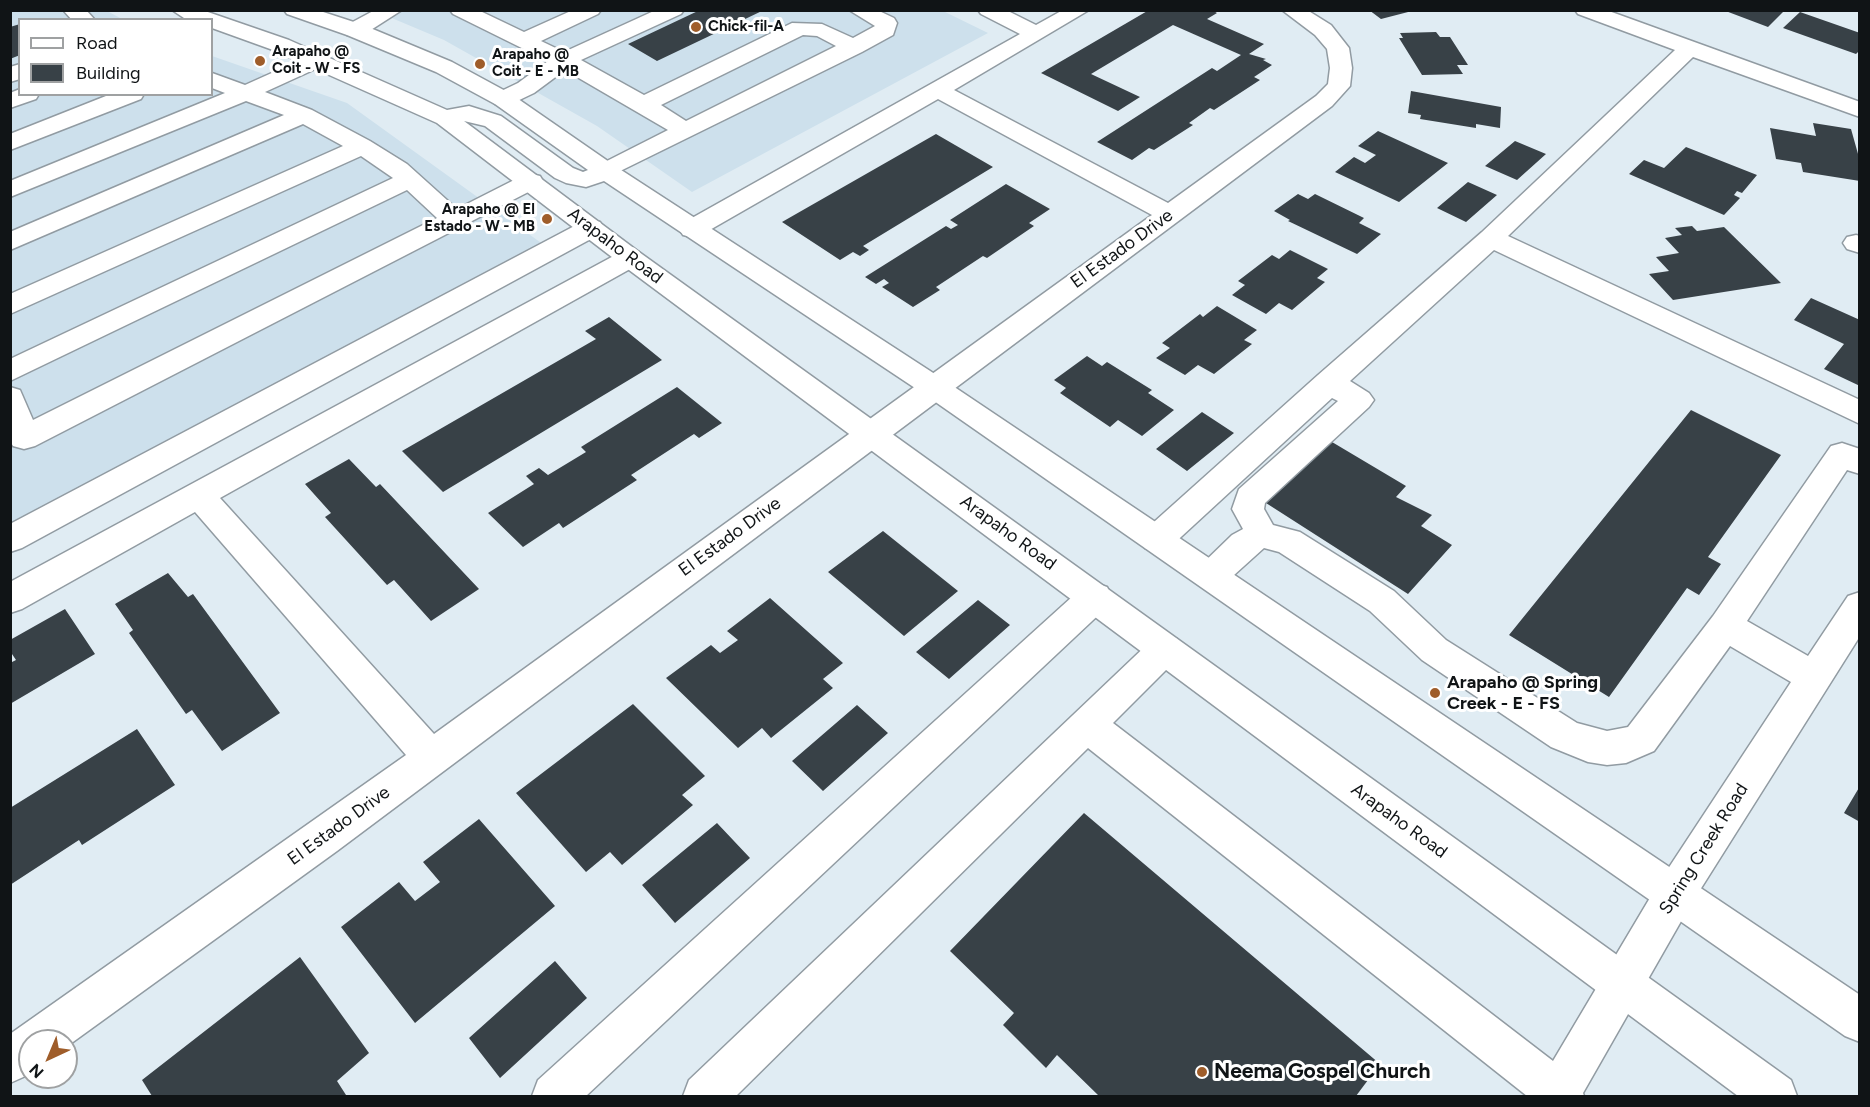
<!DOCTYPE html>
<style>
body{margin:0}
#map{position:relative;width:1870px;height:1107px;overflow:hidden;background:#e0ecf3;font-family:Figtree,sans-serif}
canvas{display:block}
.frame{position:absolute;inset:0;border:12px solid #101416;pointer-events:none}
.legend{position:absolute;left:18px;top:18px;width:195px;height:78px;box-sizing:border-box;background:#fff;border:2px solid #9fa1a2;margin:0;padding:8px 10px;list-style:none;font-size:18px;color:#101416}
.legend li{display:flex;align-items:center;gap:12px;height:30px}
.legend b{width:30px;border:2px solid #9fa1a2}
.north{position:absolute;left:18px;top:1029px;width:60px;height:60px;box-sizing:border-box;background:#fff;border:2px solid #9fa1a2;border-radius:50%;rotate:224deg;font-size:16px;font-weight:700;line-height:24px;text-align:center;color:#101416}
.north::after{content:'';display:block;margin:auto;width:21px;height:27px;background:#9f5d2a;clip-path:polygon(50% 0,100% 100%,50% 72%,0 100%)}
</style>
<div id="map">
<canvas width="1870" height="1107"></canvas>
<div class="frame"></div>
<ul class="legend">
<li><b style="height:8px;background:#fff"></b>Road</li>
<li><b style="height:16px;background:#384147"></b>Building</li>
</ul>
<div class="north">N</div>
</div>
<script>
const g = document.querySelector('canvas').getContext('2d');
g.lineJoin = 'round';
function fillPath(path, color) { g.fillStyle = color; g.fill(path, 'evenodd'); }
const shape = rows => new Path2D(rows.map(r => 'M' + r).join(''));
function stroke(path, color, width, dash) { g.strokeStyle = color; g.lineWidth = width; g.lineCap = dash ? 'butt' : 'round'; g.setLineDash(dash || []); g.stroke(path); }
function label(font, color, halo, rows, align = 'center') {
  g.font = font + ' Figtree,sans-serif'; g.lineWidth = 6; g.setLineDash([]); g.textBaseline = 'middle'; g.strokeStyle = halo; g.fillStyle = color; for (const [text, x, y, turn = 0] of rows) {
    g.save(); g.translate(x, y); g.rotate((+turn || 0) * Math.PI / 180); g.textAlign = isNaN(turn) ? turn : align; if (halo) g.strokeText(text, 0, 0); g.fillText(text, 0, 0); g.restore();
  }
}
const built = shape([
 [941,10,988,33,692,192,597,126,444,40,375,11],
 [11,11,107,11,122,19,20,20,20,94,212,94,212,56,347,103,544,245,11,529]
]);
const building = shape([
 [700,10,764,10,657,61,628,44],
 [1149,10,1212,10,1217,13,1207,19,1264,44,1249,54,1266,59,1263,60,1272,65,1254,77,1260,80,1214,110,1210,108,1189,123,1193,125,1154,150,1149,148,1132,160,1097,142,1212,68,1217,71,1241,55,1173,25,1091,74,1140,97,1118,111,1041,73],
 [1369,10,1412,10,1412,11,1381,19],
 [1723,10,1785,10,1768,27],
 [1800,12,1860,33,1860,50,1856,54,1783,28],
 [20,24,20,55,10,59,10,27],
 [1436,32,1440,37,1450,37,1468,65,1457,65,1463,74,1422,75,1399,38,1403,38,1400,33],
 [1411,91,1501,107,1500,128,1476,124,1476,128,1420,119,1421,115,1408,113],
 [1813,123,1851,129,1860,161,1860,181,1803,172,1801,163,1776,159,1770,128,1816,136],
 [1378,131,1448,163,1399,202,1335,172,1354,157,1365,163,1376,155,1358,146],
 [936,134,993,167,863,246,869,250,860,256,853,252,840,260,782,222],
 [1515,141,1546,154,1517,180,1485,166],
 [1686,147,1757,175,1742,193,1737,191,1734,195,1740,198,1724,215,1629,174,1644,160,1664,168],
 [1468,182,1497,195,1466,222,1437,208],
 [1006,184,1050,209,1029,223,1034,226,987,258,983,256,936,287,940,290,913,307,882,287,889,283,884,279,876,284,865,277,946,226,951,229,958,225,950,220],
 [1298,194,1308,199,1315,194,1364,218,1359,223,1381,234,1357,254,1288,221,1290,220,1274,211],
 [1692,226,1697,231,1724,227,1781,283,1673,300,1649,274,1669,271,1656,257,1679,253,1665,238,1682,235,1675,228],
 [1290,250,1328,269,1317,278,1325,282,1292,310,1279,303,1266,314,1232,295,1245,285,1238,281,1272,255,1279,259],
 [1811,298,1860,320,1860,386,1824,369,1844,344,1794,320],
 [1217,306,1257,330,1244,340,1252,344,1214,374,1198,365,1185,375,1156,358,1170,348,1162,343,1200,314,1203,317],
 [609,317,662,360,443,492,402,451,596,339,585,331],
 [1087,356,1102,366,1107,362,1152,390,1148,393,1174,410,1142,436,1118,420,1110,427,1060,393,1066,388,1054,380],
 [677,387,722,423,699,438,694,434,631,475,637,480,563,528,559,523,523,547,488,513,534,484,526,476,539,468,548,475,586,452,581,447],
 [1691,410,1781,455,1708,557,1721,564,1699,595,1687,588,1609,697,1509,635],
 [1202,412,1234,433,1187,471,1156,449],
 [1332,442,1406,486,1396,497,1432,515,1421,526,1452,545,1408,594,1266,503],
 [349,459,376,487,380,484,479,589,431,621,394,580,387,585,325,517,331,513,305,484],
 [883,531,958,591,904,636,828,572],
 [168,573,188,597,193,594,280,713,222,751,192,710,186,714,129,633,133,630,115,604],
 [770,598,843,663,823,679,833,688,771,738,762,728,738,748,666,678,711,645,720,653,731,645,738,640,727,631],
 [978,600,1010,625,949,679,916,652],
 [65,609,95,654,10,704,10,663,16,660,10,651,10,640],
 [633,704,705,776,682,795,693,805,622,865,610,852,586,872,516,793],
 [857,705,888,733,823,791,792,761],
 [137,729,175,785,82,845,79,840,10,885,10,808],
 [1860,786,1860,822,1844,813],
 [1084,813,1380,1064,1356,1096,1099,1096,1057,1055,1046,1068,1003,1025,1014,1013,950,951],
 [479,819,555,906,415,1023,341,927,399,882,415,901,440,882,423,862],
 [717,823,750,858,675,923,642,885],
 [300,957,369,1053,337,1081,346,1095,152,1096,142,1080],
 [555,961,587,998,500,1078,469,1038]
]);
const minor = shape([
 [63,10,86,10,95,20,72,20,63,10],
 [375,10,402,10,363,35,347,35,344,30,347,25,375,10],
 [450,10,478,10,524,32,573,10,601,10,598,14,541,41,564,52,656,10,684,10,681,14,581,60,644,95,792,23,822,24,853,38,875,26,849,10,877,10,894,18,897,23,893,35,862,52,606,178,597,176,594,171,597,166,668,130,565,70,534,93,511,104,495,104,492,99,495,94,518,83,548,61,453,14,450,10],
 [803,35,817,36,836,46,686,121,661,105,803,35],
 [978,10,1006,10,1036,25,1063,10,1089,10,954,90,1168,203,1316,96,1328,84,1330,68,1327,49,1315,35,1282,10,1307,10,1331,25,1349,48,1352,68,1350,86,1332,106,337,851,66,1047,66,1041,30,1041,30,1074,10,1083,10,1034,406,755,195,512,22,609,10,613,10,582,621,252,630,250,639,252,643,258,639,264,220,498,434,734,1152,215,938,99,701,235,692,237,683,235,679,229,683,223,1020,34,981,14,978,10],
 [1575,10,1606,10,1860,102,1860,117,1693,57,1508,236,1860,400,1860,424,1494,250,1350,381,1369,393,1374,400,1369,407,1265,503,1264,509,1273,525,1300,532,1394,591,1446,640,1577,723,1607,731,1628,727,1713,616,1831,446,1842,443,1860,449,1860,474,1847,470,1747,621,1808,656,1848,596,1860,592,1860,636,1688,909,1583,1093,1584,1096,1527,1096,1088,748,736,1096,683,1096,689,1080,1153,639,1165,634,1177,639,1183,649,1177,659,1113,723,1553,1061,1660,881,1791,682,1730,646,1654,751,1626,763,1607,765,1588,762,1551,747,1422,660,1370,611,1279,552,1264,548,1223,585,1211,589,1199,585,1194,576,1199,567,1232,535,1243,529,1232,509,1239,489,1338,401,1332,398,1169,548,1157,552,1145,548,1141,539,1145,530,1318,375,1482,232,1675,50,1578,14,1575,10],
 [314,54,322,56,325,61,322,66,265,92,312,110,370,141,407,164,457,209,522,176,531,174,540,176,543,181,540,186,35,446,24,449,13,446,10,441,10,387,20,390,33,420,437,218,407,190,10,381,10,359,393,178,361,156,10,314,10,294,343,146,303,124,10,250,10,232,284,115,246,101,10,197,10,181,225,93,212,88,212,73,245,85,314,54],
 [20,64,20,79,10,82,10,67,20,64],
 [20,89,20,94,39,94,36,99,10,108,10,93,20,89],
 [111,94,144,94,141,99,10,150,10,134,111,94],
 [591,220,600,222,604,228,600,234,22,548,10,552,10,524,582,222,591,220],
 [1856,235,1860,236,1860,253,1847,249,1843,243,1847,237,1856,235],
 [1095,583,1107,587,1112,597,1107,607,586,1096,532,1096,538,1080,1083,587,1095,583]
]);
const major = shape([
 [172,10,202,10,289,40,447,110,469,106,501,116,573,168,583,172,588,170,495,104,436,72,347,35,287,14,284,10,317,10,363,25,452,62,511,94,615,166,944,380,1860,995,1860,1042,1845,1036,924,394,604,181,586,187,566,183,555,178,485,126,464,121,639,252,1791,1080,1797,1096,1738,1096,621,264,437,123,273,50,212,28,212,20,187,20,172,10]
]);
const markers = [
 [696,27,6,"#9f5d2a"],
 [260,61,6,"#9f5d2a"],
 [480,64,6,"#9f5d2a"],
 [547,219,6,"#9f5d2a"],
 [1435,693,6,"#9f5d2a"],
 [1202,1072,6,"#9f5d2a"]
];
const farPoinames = [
 ["Chick-fil-A",708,27],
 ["Arapaho @",272,52],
 ["Coit - W - FS",272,69],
 ["Arapaho @",492,55],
 ["Coit - E - MB",492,72],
 ["Arapaho @ El",535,210,"right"],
 ["Estado - W - MB",535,227,"right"]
];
const streetNames = [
 ["Arapaho Road",615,246,37],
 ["El Estado Drive",1122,249,-36],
 ["Arapaho Road",1008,533,36],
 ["El Estado Drive",730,537,-36],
 ["Arapaho Road",1399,821,36],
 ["El Estado Drive",339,826,-36],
 ["Spring Creek Road",1704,849,-58]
];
const poiNames = [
 ["Arapaho @ Spring",1447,683],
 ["Creek - E - FS",1447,704]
];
const nearPoinames = [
 ["Neema Gospel Church",1214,1072]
];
fillPath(built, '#cde0ec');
fillPath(building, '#384147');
stroke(minor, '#919ba2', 3);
stroke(major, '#919ba2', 3);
fillPath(minor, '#fff');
fillPath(major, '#fff');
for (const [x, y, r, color] of markers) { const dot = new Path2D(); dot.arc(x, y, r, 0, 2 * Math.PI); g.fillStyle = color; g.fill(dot); stroke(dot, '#fff', 2); }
label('bold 15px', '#101416', '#fff', farPoinames, 'left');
label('18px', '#101416', '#fff', streetNames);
label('bold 18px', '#101416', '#fff', poiNames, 'left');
label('bold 21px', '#101416', '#fff', nearPoinames, 'left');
</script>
